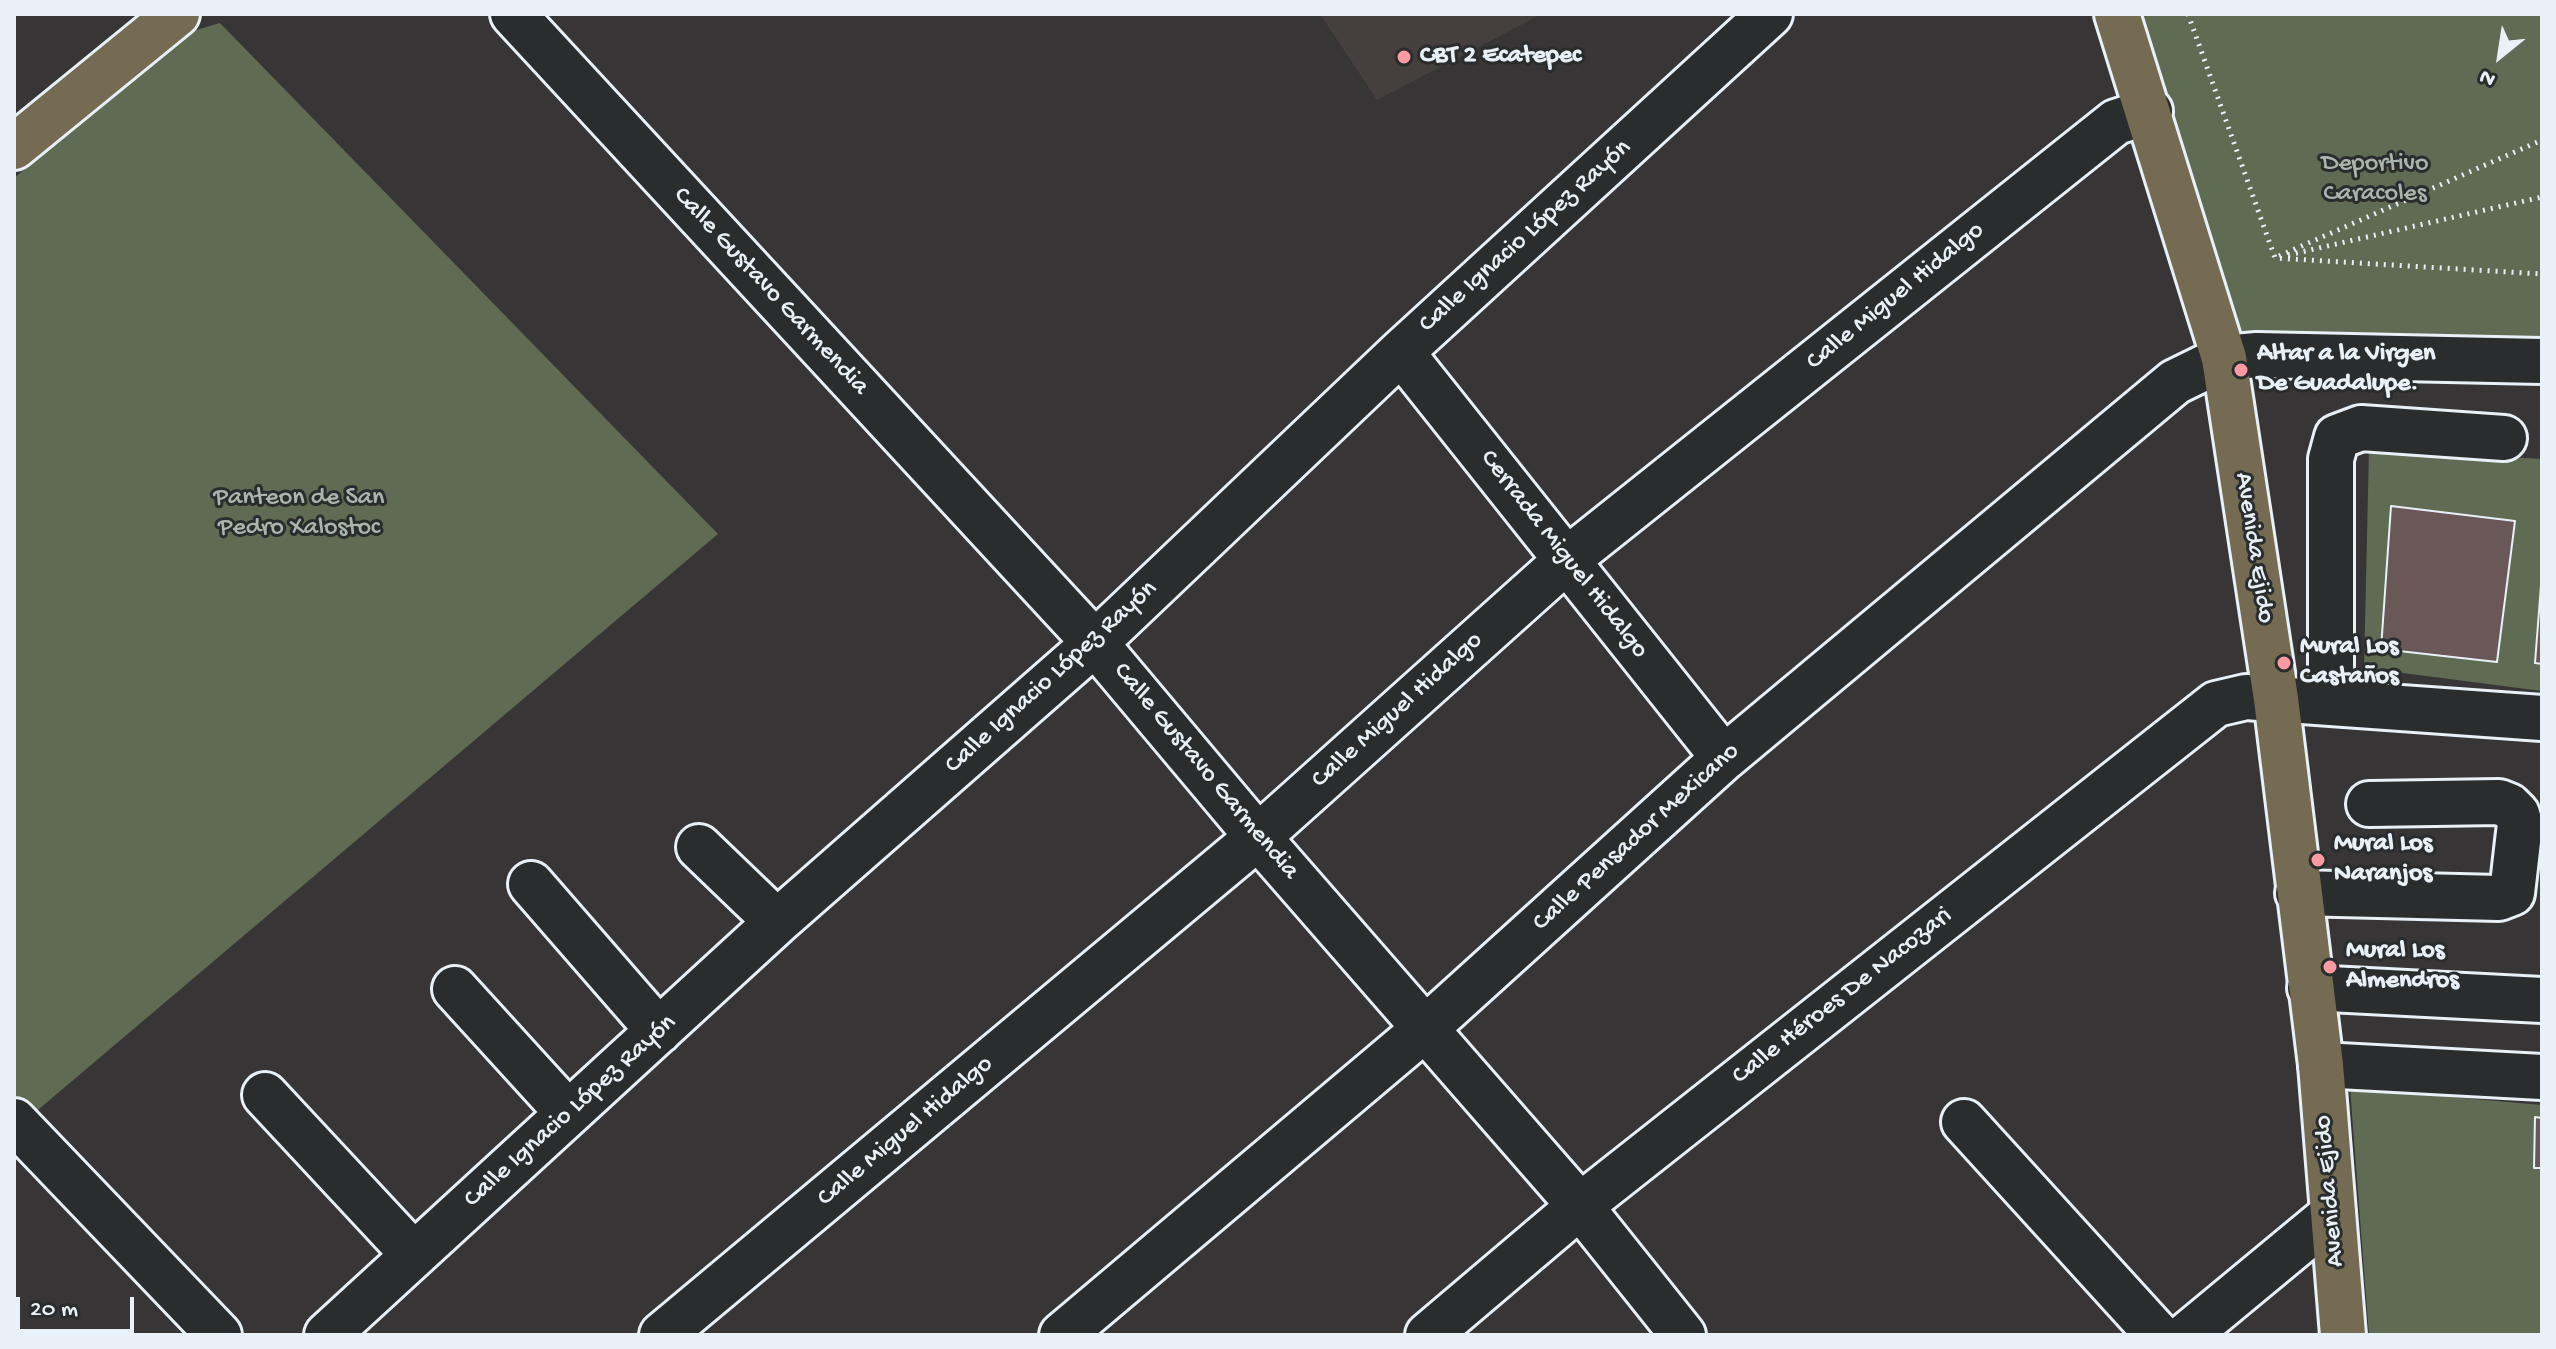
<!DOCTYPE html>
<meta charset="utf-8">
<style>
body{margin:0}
#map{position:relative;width:2556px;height:1349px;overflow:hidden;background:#373536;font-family:"Gochi Hand",sans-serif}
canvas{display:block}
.frame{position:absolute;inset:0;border:16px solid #e8f1f8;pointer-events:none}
.north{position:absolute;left:2460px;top:16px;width:80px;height:80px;-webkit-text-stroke:6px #2a2d2e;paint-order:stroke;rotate:210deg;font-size:22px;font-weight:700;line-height:32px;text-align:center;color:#e8f1f8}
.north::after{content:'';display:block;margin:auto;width:28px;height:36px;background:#e8f1f8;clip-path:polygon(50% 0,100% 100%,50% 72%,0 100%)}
.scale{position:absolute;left:16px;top:1297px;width:118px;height:36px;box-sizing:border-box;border:4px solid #e8f1f8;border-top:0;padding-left:10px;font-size:24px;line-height:28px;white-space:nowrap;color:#e8f1f8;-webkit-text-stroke:6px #2a2d2e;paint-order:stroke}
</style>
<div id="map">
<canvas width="2556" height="1349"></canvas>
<div class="frame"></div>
<div class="north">N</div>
<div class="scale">20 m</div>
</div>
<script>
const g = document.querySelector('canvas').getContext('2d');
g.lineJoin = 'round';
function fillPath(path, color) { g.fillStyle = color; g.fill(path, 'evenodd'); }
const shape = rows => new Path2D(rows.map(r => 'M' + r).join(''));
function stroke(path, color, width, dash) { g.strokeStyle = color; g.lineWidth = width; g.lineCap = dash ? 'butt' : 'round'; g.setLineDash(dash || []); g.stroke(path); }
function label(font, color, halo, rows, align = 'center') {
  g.font = font + ' "Gochi Hand",sans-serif'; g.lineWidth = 6; g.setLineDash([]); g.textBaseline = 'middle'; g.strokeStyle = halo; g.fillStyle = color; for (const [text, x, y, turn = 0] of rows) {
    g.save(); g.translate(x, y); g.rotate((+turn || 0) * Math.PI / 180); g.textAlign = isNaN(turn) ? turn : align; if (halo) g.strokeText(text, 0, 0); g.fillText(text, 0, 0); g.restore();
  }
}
const built = shape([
 [1320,14,1542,14,1377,100]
]);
const green = shape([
 [2110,14,2542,14,2542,350,2211,343],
 [220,23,718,534,32,1115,14,1095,14,178,193,31],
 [2369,449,2542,459,2542,691,2364,668],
 [2350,1088,2542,1105,2542,1118,2535,1118,2534,1167,2542,1168,2542,1335,2369,1335]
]);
const building = shape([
 [2391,506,2515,521,2497,662,2381,649,2391,506],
 [2542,572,2542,664,2535,663,2542,572],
 [2535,1117,2542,1118,2542,1168,2534,1168,2535,1117]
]);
const path = shape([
 [2188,14,2275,258,2542,274],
 [2288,255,2542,197],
 [2279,256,2542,140]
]);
const minor = shape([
 [513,14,1095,643,1258,837,1580,1206,1683,1335],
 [1401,352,1724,758],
 [2331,703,2331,459,2337,437,2361,428,2504,438],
 [699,847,777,922],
 [531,884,659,1031],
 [2298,893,2499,898,2512,893,2520,824,2517,814,2509,806,2499,802,2369,804],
 [2310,988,2542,1000],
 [455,989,568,1113],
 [2321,1065,2542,1077],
 [265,1095,414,1255],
 [14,1121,219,1335],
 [1964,1122,2158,1335],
 [327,1335,777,922,1095,643,1401,352,1770,14],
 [662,1335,1258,837,1568,559,2116,122,2150,111],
 [1062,1335,1427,1027,1724,758,2175,382,2224,358,2257,355,2542,361],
 [1428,1335,1580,1206,2216,704,2246,697,2542,718],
 [2187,1335,2333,1214]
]);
const major = shape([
 [2117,14,2224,358,2276,699,2321,1065,2343,1335],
 [14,147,177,14]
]);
const markers = [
 [1404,57,8,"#ff9aa2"],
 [2241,370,8,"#ff9aa2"],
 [2284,663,8,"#ff9aa2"],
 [2318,860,8,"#ff9aa2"],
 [2330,967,8,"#ff9aa2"]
];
const poiNames = [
 ["CBT 2 Ecatepec",1420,57],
 ["Altar a la Virgen",2257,355],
 ["De Guadalupe.",2257,385],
 ["Mural Los",2300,648],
 ["Castaños",2300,678],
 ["Mural Los",2334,845],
 ["Naranjos",2334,875],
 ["Mural Los",2346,952],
 ["Almendros",2346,982]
];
const parkNames = [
 ["Deportivo",2375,165],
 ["Caracoles",2375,195],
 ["Panteon de San",299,499],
 ["Pedro Xalostoc",299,529]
];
const streetNames = [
 ["Calle Ignacio López Rayón",1526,237,-42],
 ["Calle Gustavo Garmendia",770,292,47],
 ["Calle Miguel Hidalgo",1896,297,-39],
 ["Avenida Ejido",2253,548,81],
 ["Cerrada Miguel Hidalgo",1563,555,52],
 ["Calle Ignacio López Rayón",1052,678,-42],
 ["Calle Miguel Hidalgo",1398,711,-42],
 ["Calle Gustavo Garmendia",1205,772,50],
 ["Calle Pensador Mexicano",1637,838,-42],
 ["Calle Héroes De Nacozari",1843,997,-38],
 ["Calle Ignacio López Rayón",571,1112,-42],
 ["Calle Miguel Hidalgo",906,1132,-40],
 ["Avenida Ejido",2331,1191,-95]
];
fillPath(built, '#463f40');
fillPath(green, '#5f6b52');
fillPath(building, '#6a5757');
stroke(building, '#e8f1f8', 2);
stroke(minor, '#e8f1f8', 50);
stroke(major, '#e8f1f8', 50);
stroke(path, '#e8f1f8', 5, [2, 6]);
stroke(minor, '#2a2d2e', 44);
stroke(major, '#756b52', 44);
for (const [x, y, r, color] of markers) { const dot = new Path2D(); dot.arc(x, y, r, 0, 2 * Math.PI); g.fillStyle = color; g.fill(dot); stroke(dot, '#2a2d2e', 3); }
label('bold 26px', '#e8f1f8', '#2a2d2e', poiNames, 'left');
label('26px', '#aab5ad', '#2a2d2e', parkNames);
label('26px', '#e8f1f8', '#2a2d2e', streetNames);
</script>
